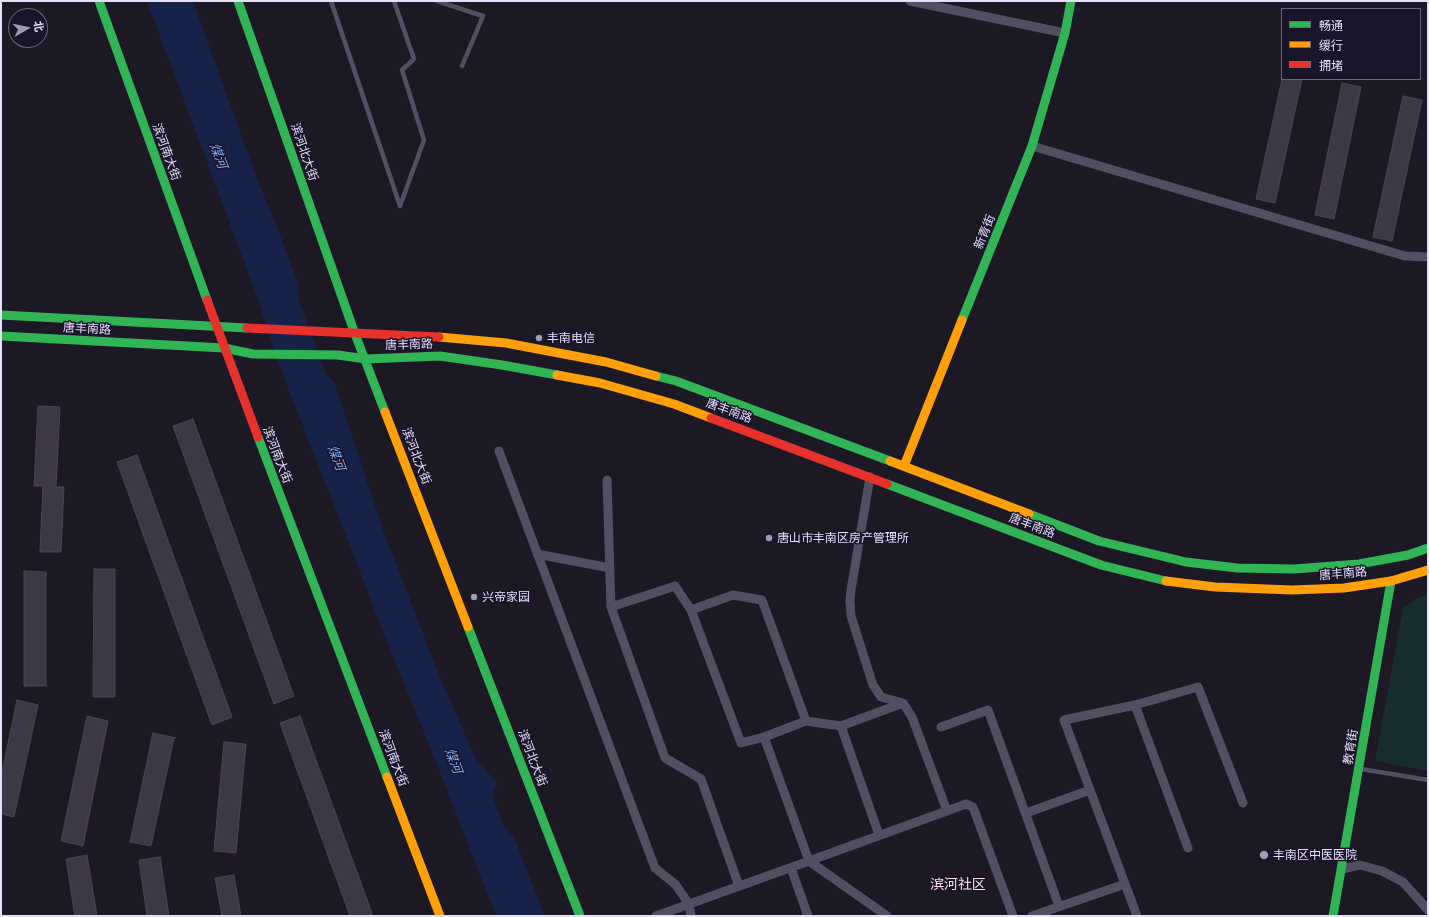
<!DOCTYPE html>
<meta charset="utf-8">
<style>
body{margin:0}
#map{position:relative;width:1429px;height:917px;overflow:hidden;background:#1c1924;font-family:Montserrat,"Noto Sans SC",sans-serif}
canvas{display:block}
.frame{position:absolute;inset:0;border:2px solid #e5dffc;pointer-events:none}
.legend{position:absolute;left:1281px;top:8px;width:140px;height:72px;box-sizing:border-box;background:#1a1429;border:1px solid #6b657d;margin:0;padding:5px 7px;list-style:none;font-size:12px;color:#e5dffc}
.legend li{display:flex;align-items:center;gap:8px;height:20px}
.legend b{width:20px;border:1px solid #6b657d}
.north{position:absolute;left:8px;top:8px;width:40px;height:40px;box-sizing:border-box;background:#1a1429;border:1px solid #6b657d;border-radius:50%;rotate:81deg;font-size:11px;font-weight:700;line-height:16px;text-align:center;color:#e5dffc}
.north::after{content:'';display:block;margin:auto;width:14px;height:18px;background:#9f9ab0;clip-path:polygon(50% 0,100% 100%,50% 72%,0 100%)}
</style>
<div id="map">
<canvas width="1429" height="917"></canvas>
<div class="frame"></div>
<ul class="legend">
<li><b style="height:5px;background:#30b455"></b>畅通</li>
<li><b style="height:5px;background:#ff9f0a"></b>缓行</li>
<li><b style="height:5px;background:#e5322d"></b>拥堵</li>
</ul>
<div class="north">北</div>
</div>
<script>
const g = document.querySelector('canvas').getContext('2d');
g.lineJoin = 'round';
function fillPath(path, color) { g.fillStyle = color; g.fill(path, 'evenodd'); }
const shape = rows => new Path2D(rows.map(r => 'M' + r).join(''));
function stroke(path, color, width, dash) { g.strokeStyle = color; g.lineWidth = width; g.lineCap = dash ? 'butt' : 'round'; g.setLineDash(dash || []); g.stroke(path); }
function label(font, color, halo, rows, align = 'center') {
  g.font = font + ' Montserrat,"Noto Sans SC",sans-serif'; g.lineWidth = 3; g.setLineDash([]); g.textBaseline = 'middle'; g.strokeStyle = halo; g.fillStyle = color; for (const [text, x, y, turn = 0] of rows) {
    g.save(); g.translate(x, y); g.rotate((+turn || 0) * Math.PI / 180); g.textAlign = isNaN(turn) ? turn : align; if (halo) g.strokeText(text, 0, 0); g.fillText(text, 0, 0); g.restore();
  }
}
const green = shape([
 [1428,595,1428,771,1375,761,1403,608,1417,598]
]);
const water = shape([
 [147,1,193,1,256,176,282,240,298,283,298,297,326,375,334,382,382,527,410,600,441,680,476,759,498,784,492,795,504,827,514,837,545,916,496,916,440,772,384,634,340,520,284,378,256,294]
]);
const building = shape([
 [1282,79,1302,79,1275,203,1256,199,1282,79],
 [1342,83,1361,87,1334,219,1315,215,1342,83],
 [1403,96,1422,100,1392,241,1373,237,1403,96],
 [38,406,60,407,56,487,64,487,61,552,40,552,43,486,34,486,38,406],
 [193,419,294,696,274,704,173,426,193,419],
 [137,455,232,717,212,725,117,462,137,455],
 [94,569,115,569,115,697,93,697,94,569],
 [24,571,46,572,46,686,24,686,24,571],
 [17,700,38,705,14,817,1,814,1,777,17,700],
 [87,716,108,721,83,846,61,841,87,716],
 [300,716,373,916,350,916,280,723,300,716],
 [153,733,176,738,174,738,151,846,130,842,153,733],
 [224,742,246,744,236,853,214,851,224,742],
 [87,855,97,916,75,916,66,859,87,855],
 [160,857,169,916,147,916,139,860,160,857],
 [234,875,241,916,222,916,215,878,234,875]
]);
const lane = shape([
 [331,1,400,206,424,140,402,70,414,59,394,1],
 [437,1,483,16,462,66],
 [1361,769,1428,780]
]);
const street = shape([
 [910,1,1065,33],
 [1032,146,1405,256,1428,257],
 [499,451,655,868,675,884,689,904,691,916],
 [870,477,851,590,850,601,851,616,873,685,881,697,903,703,912,717,947,811],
 [607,480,611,607,665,758,701,779,739,886],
 [537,554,610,568],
 [611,607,675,586,691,610,741,743,764,737,806,721],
 [691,610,733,595,762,600,806,721,841,726,903,703],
 [1135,705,1198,687,1243,803],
 [841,726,879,835],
 [941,727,988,710,1059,906],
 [764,737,809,861,966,804,973,807,1013,916],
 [1026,813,1090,790],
 [791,868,808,916],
 [1342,869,1360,865,1382,871,1403,882,1428,910],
 [656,916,809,861,887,916],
 [1032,916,1125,884],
 [1137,916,1064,720,1135,705,1188,848]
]);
const fast = shape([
 [99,1,207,300],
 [238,1,355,334,385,412],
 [1,315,247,328],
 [962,320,1032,146,1065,33,1071,1],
 [1,336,224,348,253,354,338,355,366,359,440,356,502,365,557,375],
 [656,376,676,381,890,461],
 [258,437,387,777],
 [887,484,1101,565,1166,581],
 [1029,514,1099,541,1186,562,1237,568,1294,569,1359,564,1408,555,1428,548],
 [468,627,580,916],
 [1333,916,1391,581]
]);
const slow = shape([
 [439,337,506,343,606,362,656,376],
 [557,375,600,383,674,404,711,418],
 [385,412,468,627],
 [890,461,1029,514],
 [904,466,962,320],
 [1166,581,1215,587,1292,590,1344,588,1391,581,1428,570],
 [387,777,440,916]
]);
const jam = shape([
 [207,300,258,437],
 [247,328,439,337],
 [711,418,887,484]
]);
const markers = [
 [539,338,4,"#9f9ab0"],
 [769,538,4,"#9f9ab0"],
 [474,597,4,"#9f9ab0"],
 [1264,855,5,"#9f9ab0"]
];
const streetNames = [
 ["滨河南大街",166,152,70],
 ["滨河北大街",304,152,71],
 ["新青街",985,232,-68],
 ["唐丰南路",87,329,3],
 ["唐丰南路",409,345,-2],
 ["唐丰南路",729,411,20],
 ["滨河南大街",277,455,69],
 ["滨河北大街",416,456,69],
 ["唐丰南路",1032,526,21],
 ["唐丰南路",1343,574,-5],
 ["教育街",1351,747,-81],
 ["滨河南大街",393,758,69],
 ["滨河北大街",532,758,69]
];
const poiNames = [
 ["丰南电信",547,338],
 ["唐山市丰南区房产管理所",777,538],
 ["兴帝家园",482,597],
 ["丰南区中医医院",1273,855]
];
const waterNames = [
 ["煤河",218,156,69],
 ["煤河",336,458,69],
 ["煤河",453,761,69]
];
const quarterNames = [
 ["滨河社区",958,885]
];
fillPath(green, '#182d30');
fillPath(water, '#162247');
fillPath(building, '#3c3845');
stroke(building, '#4a4456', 1);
stroke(lane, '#524f63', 4.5);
stroke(street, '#524f63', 9);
stroke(fast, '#30b455', 9);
stroke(slow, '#ff9f0a', 9);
stroke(jam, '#e5322d', 9);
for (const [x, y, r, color] of markers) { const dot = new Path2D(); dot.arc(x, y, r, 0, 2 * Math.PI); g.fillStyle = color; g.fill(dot); stroke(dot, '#1a1429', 1.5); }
label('12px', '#e5dffc', '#1a1429', streetNames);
label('12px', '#e5dffc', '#1a1429', poiNames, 'left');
label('italic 13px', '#78aaf1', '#1a1429', waterNames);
label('14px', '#fce0ee', '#1a1429', quarterNames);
</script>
